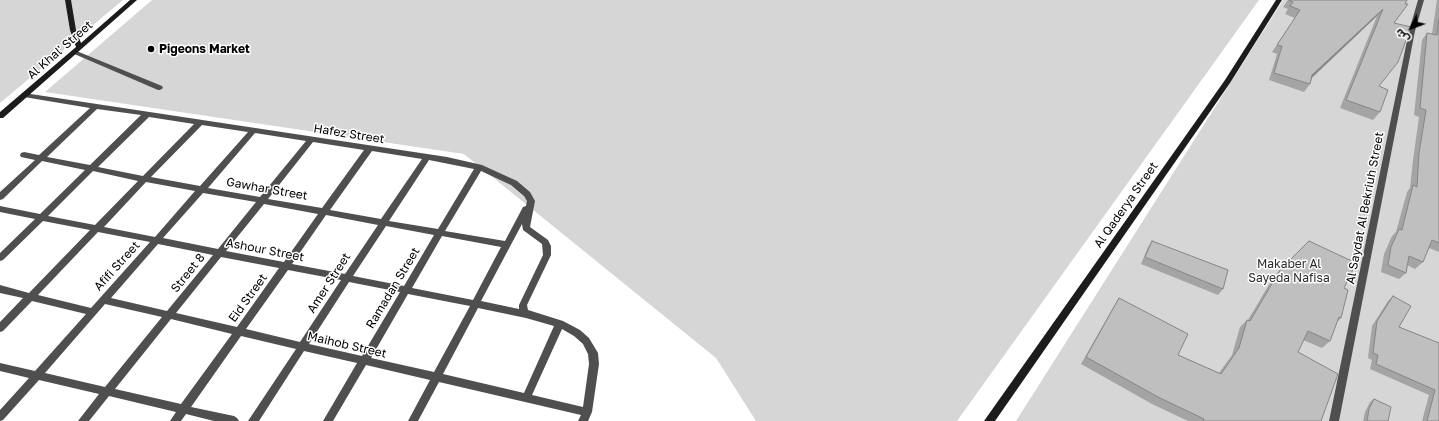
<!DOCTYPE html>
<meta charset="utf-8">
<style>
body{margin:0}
#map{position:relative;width:1439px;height:421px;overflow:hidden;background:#fff;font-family:"Golos Text","Noto Sans Arabic",sans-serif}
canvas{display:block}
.north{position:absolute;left:1391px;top:8px;width:40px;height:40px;-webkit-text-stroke:3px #fff;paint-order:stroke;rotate:228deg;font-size:11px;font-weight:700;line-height:16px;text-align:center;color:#000}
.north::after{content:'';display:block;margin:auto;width:14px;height:18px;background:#000;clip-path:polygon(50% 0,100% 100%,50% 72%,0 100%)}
</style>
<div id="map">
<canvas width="1439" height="421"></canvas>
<div class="north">ش</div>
</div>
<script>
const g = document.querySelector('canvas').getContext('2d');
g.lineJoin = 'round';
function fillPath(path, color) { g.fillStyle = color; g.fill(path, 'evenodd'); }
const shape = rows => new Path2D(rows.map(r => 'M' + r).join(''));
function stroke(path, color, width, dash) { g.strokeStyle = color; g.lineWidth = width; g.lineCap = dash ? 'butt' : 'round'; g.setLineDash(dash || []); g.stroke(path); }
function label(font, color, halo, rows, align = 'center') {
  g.font = font + ' "Golos Text",sans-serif'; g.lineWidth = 3; g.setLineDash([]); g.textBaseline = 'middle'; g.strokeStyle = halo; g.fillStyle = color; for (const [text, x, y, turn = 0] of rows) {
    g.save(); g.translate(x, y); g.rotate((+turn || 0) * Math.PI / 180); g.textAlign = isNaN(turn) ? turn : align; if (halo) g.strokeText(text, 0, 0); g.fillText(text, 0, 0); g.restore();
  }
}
const green = shape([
 [0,0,123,0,0,103],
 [152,0,1259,0,957,421,756,421,716,358,464,154,45,92],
 [1283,0,1439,0,1439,421,1016,421]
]);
const street = shape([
 [1418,0,1424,0,1415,31,1339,421,1329,421,1409,31,1418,0],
 [74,50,162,86,163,88,160,90,158,90,72,53,72,51,74,50],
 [22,93,24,93,447,157,482,165,517,181,530,192,535,201,530,227,548,240,551,246,551,255,527,305,528,310,563,321,580,330,589,338,598,353,599,364,592,412,588,421,578,421,581,415,439,382,418,421,408,421,430,380,366,365,333,421,323,421,357,363,304,351,259,421,248,421,296,349,241,336,191,407,234,416,237,418,239,421,214,421,186,414,181,421,170,421,176,412,109,396,89,421,78,421,99,394,39,380,3,420,0,421,0,410,29,378,0,371,0,363,35,371,86,314,32,301,3,331,0,332,0,322,23,298,0,293,0,285,29,293,90,230,43,221,3,260,0,261,0,253,35,219,0,212,0,206,40,214,85,170,42,161,3,199,0,200,0,192,35,160,21,157,20,155,21,153,24,152,39,155,90,108,24,97,21,95,22,93],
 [97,109,141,115,90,165,47,157,97,109],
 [149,117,194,124,143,176,98,167,149,117],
 [202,125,248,132,200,186,151,177,202,125],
 [255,133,306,141,260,197,208,188,255,133],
 [313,142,364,150,322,208,268,199,313,142],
 [372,151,422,159,381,219,330,210,372,151],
 [429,160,474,169,438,229,389,221,429,160],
 [93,171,138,181,95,225,48,216,93,171],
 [481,171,511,185,524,196,527,201,526,206,523,207,505,241,445,231,481,171],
 [146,182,195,191,155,237,104,227,146,182],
 [203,193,256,202,218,249,163,238,203,193],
 [264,204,318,214,284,262,226,251,264,204],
 [326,215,378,225,345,274,292,264,326,215],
 [522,224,523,230,542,244,543,255,519,305,519,309,481,301,522,224],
 [386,226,434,235,404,286,353,276,386,226],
 [98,232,150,242,91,308,38,295,98,232],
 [442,236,501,247,473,300,412,288,442,236],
 [158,244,213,255,167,311,111,298,158,244],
 [221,257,279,268,237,327,176,313,221,257],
 [288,270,341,280,300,342,246,329,288,270],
 [349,282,400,292,362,356,309,344,349,282],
 [408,294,470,306,434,372,371,358,408,294],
 [105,304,162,317,105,387,45,373,105,304],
 [478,308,526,318,554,326,524,393,443,374,478,308],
 [171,319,232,334,181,404,115,389,171,319],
 [562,329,574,336,583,344,588,354,589,364,583,407,532,395,562,329]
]);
const secondary = shape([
 [65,0,71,0,76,30,81,43,130,0,137,0,3,118,0,118,0,112,76,47,70,30,65,0],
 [1276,0,1282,0,1230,83,995,421,984,421,1225,80,1276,0]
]);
const wall = shape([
 [1288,0,1407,0,1394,23,1379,86,1380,112,1373,120,1340,108,1377,16,1312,78,1310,84,1304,92,1269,80,1277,54,1272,52,1295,18,1285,14,1288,9,1283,7],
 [1437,0,1439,0,1439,252,1429,248,1423,262,1415,269,1407,265,1406,273,1399,279,1381,272,1384,254,1392,236,1396,232,1407,192,1410,188,1413,160,1419,117,1414,115,1422,40,1427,33,1432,34],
 [1152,241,1223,289,1218,295,1141,264,1148,247],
 [1280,270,1344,288,1341,318,1337,322,1330,341,1322,348,1303,340,1298,352,1321,421,1188,421,1152,404,1081,364,1114,306,1119,298,1178,355,1219,373,1232,355,1240,327,1247,320,1248,320,1273,278],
 [1393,296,1399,327,1439,343,1439,421,1422,421,1429,395,1370,369,1372,360,1368,358,1372,326,1388,301],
 [1374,399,1388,421,1363,421,1365,412,1370,402]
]);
const shadedWall = shape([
 [1383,9,1377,16,1307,82,1312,75]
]);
const building = shape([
 [1289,0,1407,0,1405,4,1408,4,1394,23,1411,27,1398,62,1379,86,1388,90,1380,112,1346,100,1383,9,1312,75,1310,84,1274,73,1282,46,1277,45,1300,10,1290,6,1293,2,1289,0],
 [1439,19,1439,243,1432,240,1423,262,1409,256,1406,273,1388,265,1391,247,1399,229,1402,230,1413,185,1417,187,1419,153,1426,110,1420,108,1427,33,1437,35,1439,19],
 [1152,241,1228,270,1223,289,1145,257,1152,241],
 [1309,241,1356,263,1344,288,1348,290,1341,318,1339,317,1330,341,1308,331,1298,352,1338,374,1321,421,1203,421,1204,419,1158,397,1086,357,1119,298,1188,334,1178,355,1221,374,1239,348,1247,320,1250,321,1280,270,1309,241],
 [1393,296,1411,306,1399,327,1439,343,1439,421,1427,421,1435,390,1376,364,1378,355,1373,353,1377,321,1393,296],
 [1374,399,1391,407,1388,421,1367,421,1369,409,1374,399]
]);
const markers = [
 [151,49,4,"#000"]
];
const poiNames = [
 ["Pigeons Market",159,49]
];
const streetNames = [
 ["Al Khal' Street",60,50,-41],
 ["Hafez Street",349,134,9],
 ["Gawhar Street",267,189,10],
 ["Al Qaderya Street",1126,205,-55],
 ["Al Saydat Al Bekriuh Street",1365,208,-79],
 ["Ashour Street",265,250,11],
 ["Afifi Street",117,266,-48],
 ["Street 8",188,273,-51],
 ["Amer Street",329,283,-57],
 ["Ramadan Street",393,288,-59],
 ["Eid Street",248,298,-54],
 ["Maihob Street",347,345,13]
];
const parkNames = [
 ["Makaber Al",1289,264],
 ["Sayeda Nafisa",1289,278]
];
fillPath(green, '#d6d6d6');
fillPath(street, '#4f4f4f');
fillPath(secondary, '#1c1c1c');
fillPath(wall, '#a4a4a4');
fillPath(shadedWall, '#868686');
fillPath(building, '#bfbfbf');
stroke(building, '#868686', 1);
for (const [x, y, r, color] of markers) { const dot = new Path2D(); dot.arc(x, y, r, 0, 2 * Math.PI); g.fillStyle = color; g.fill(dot); stroke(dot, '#fff', 1.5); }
label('bold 12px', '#000', '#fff', poiNames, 'left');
label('12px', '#000', '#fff', streetNames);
label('12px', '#2d2d2d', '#fff', parkNames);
</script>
